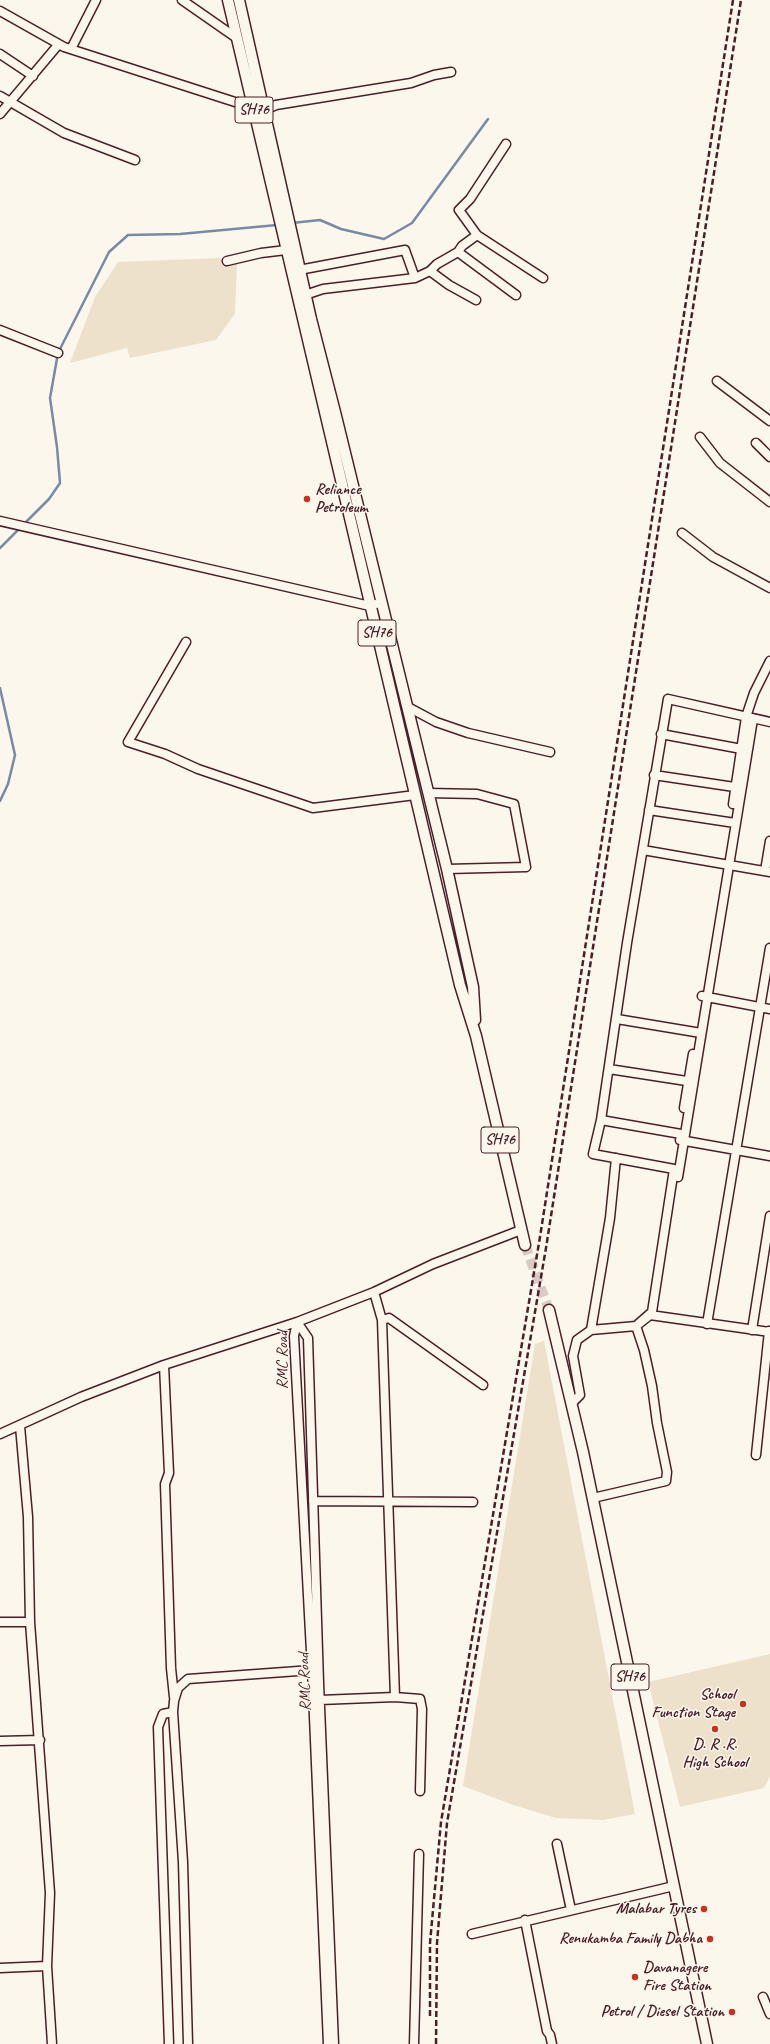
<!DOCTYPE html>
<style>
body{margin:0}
canvas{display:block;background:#fbf7ec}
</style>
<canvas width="770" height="2044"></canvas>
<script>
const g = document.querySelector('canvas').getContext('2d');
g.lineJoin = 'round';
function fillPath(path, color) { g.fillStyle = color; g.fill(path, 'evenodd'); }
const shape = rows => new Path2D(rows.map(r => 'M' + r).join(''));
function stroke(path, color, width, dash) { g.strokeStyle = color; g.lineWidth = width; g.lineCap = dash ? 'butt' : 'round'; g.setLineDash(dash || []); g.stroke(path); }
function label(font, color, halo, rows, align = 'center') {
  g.font = font + ' Caveat,sans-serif'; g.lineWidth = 3; g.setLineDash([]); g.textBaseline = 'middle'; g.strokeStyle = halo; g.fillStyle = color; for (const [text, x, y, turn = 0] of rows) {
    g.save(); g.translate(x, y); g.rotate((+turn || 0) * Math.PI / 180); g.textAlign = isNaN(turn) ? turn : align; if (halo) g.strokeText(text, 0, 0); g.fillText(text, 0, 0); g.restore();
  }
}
const built = shape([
 [219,258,237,264,235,314,216,340,130,358,127,348,70,363,95,297,118,262],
 [544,1341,635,1814,603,1820,556,1818,513,1805,463,1786,535,1344],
 [770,1654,770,1776,764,1788,680,1807,648,1682]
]);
const stream = shape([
 [292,223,320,220,341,229,384,239,412,223,488,119],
 [23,525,49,499,60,483,57,447,50,398,58,353,109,252,128,235,180,234,277,225],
 [0,548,20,528],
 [0,688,15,755,8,784,0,801]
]);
const majorTunnel = shape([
 [525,1245,549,1310]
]);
const minor = shape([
 [182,0,238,39],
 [0,11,64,47,263,111,276,105,411,83,434,75,451,72],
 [71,49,96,0],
 [0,54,33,76],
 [0,96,64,133,135,160],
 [0,114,58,45],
 [506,144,470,199,459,210,477,235,543,278],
 [458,252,516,295],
 [227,261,261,253,286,250],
 [299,270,405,250,415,278],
 [430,271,449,285,476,300],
 [305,295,323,289,415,278,430,271,437,264,458,252,462,246,477,235],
 [0,330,58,353],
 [717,381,770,421],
 [700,437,720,463,770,502],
 [756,443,770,457],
 [0,521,370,606,382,602],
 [682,533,713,557,770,588],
 [186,642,128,742,165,754,198,769,313,808,415,795],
 [408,707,436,722,468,733,550,752],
 [661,734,747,750],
 [654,775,741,788],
 [428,793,477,794,514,804,526,867,447,869],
 [733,804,746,717,754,693,770,661],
 [649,810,735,823],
 [643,850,770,872],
 [765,871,770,841],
 [702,996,770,1009],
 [617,1019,701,1033],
 [609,1069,693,1082],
 [684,1108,693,1054],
 [601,1120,681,1134],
 [680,1140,770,1156],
 [678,1177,753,719],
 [374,1292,382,1320,395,1697],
 [382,1320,389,1318,483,1385],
 [297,1322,308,1338,319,1683,334,2044],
 [297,1322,294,1336,312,1670,328,2044],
 [707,1324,770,948],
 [591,1330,610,1218,616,1158],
 [752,1330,770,1216],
 [164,1365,169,1473,165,1484,171,1668,174,1697],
 [572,1403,580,1395,573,1356,577,1340,591,1330,636,1326,652,1312,674,1169,593,1154,601,1120,627,943,668,699,770,722],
 [20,1426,28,1517,30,1622,50,1893,47,1966,52,2044],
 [0,1434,81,1397,164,1365,297,1322,374,1292,433,1264,521,1230],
 [756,1455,769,1331],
 [593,1498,666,1481,667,1472,657,1423,652,1386,644,1350,636,1326,650,1315,770,1332],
 [313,1501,473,1502],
 [0,1622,30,1622],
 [320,1700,395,1697,420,1699,422,1709,420,1791],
 [0,1741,40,1740],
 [557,1844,571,1910],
 [525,1920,547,2031,550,2035,552,2044],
 [472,1934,674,1886],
 [0,1968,47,1966],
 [763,1997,770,2014],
 [169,2044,158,1727,163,1714,173,1712],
 [188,2044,183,1862,173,1712,174,1701,178,1688,188,1679,312,1670],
 [414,2044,419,1854]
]);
const major = shape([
 [228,0,460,985,476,1036,525,1245],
 [239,0,311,319,335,412,447,869,473,987,475,1020],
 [549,1310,583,1452,707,2044]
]);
const rail = shape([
 [430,2016,430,1943,441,1822,540,1237,733,0],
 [436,2044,437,1943,447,1823,546,1248,741,0]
]);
const markers = [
 [307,499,4,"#c8321e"],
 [743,1704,4,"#c8321e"],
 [715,1729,4,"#c8321e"],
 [704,1909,4,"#c8321e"],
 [710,1939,4,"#c8321e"],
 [635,1977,4,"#c8321e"],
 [732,2012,4,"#c8321e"]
];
const shields = [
 [254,110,38],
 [377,633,38],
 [500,1140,38],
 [630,1677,38]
];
const shieldNames = [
 ["SH76",254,110],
 ["SH76",377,633],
 ["SH76",500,1140],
 ["SH76",630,1677]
];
const poiNames = [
 ["Reliance",315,490,"left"],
 ["Petroleum",315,508,"left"],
 ["School",735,1695],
 ["Function Stage",735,1713],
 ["D. R .R.",715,1745,"center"],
 ["High School",715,1763,"center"],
 ["Malabar Tyres",696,1909],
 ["Renukamba Family Dabha",702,1939],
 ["Davanagere",643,1968,"left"],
 ["Fire Station",643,1986,"left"],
 ["Petrol / Diesel Station",724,2012]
];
const streetNames = [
 ["RMC Road",283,1360,-90],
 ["RMC Road",305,1682,-92]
];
fillPath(built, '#ede1cc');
stroke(stream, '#788aa5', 2.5);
stroke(majorTunnel, '#d8ccc5', 10, [10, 5]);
stroke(minor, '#4a1f2b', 11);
stroke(major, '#4a1f2b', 13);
stroke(minor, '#fbf7ec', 8);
stroke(major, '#fbf7ec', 10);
stroke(rail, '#4a1f2b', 2.5, [6, 3]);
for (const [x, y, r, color] of markers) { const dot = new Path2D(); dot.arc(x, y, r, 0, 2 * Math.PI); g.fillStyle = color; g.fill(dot); stroke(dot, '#fbf7ec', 1.5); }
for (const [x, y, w] of shields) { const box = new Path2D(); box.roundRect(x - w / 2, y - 13, w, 26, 3); g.fillStyle = '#fbf7ec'; g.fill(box); stroke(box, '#4a1f2b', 1); }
label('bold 15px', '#4a1f2b', null, shieldNames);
label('bold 16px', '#4a1f2b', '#fbf7ec', poiNames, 'right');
label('16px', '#4a1f2b', '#fbf7ec', streetNames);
</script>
